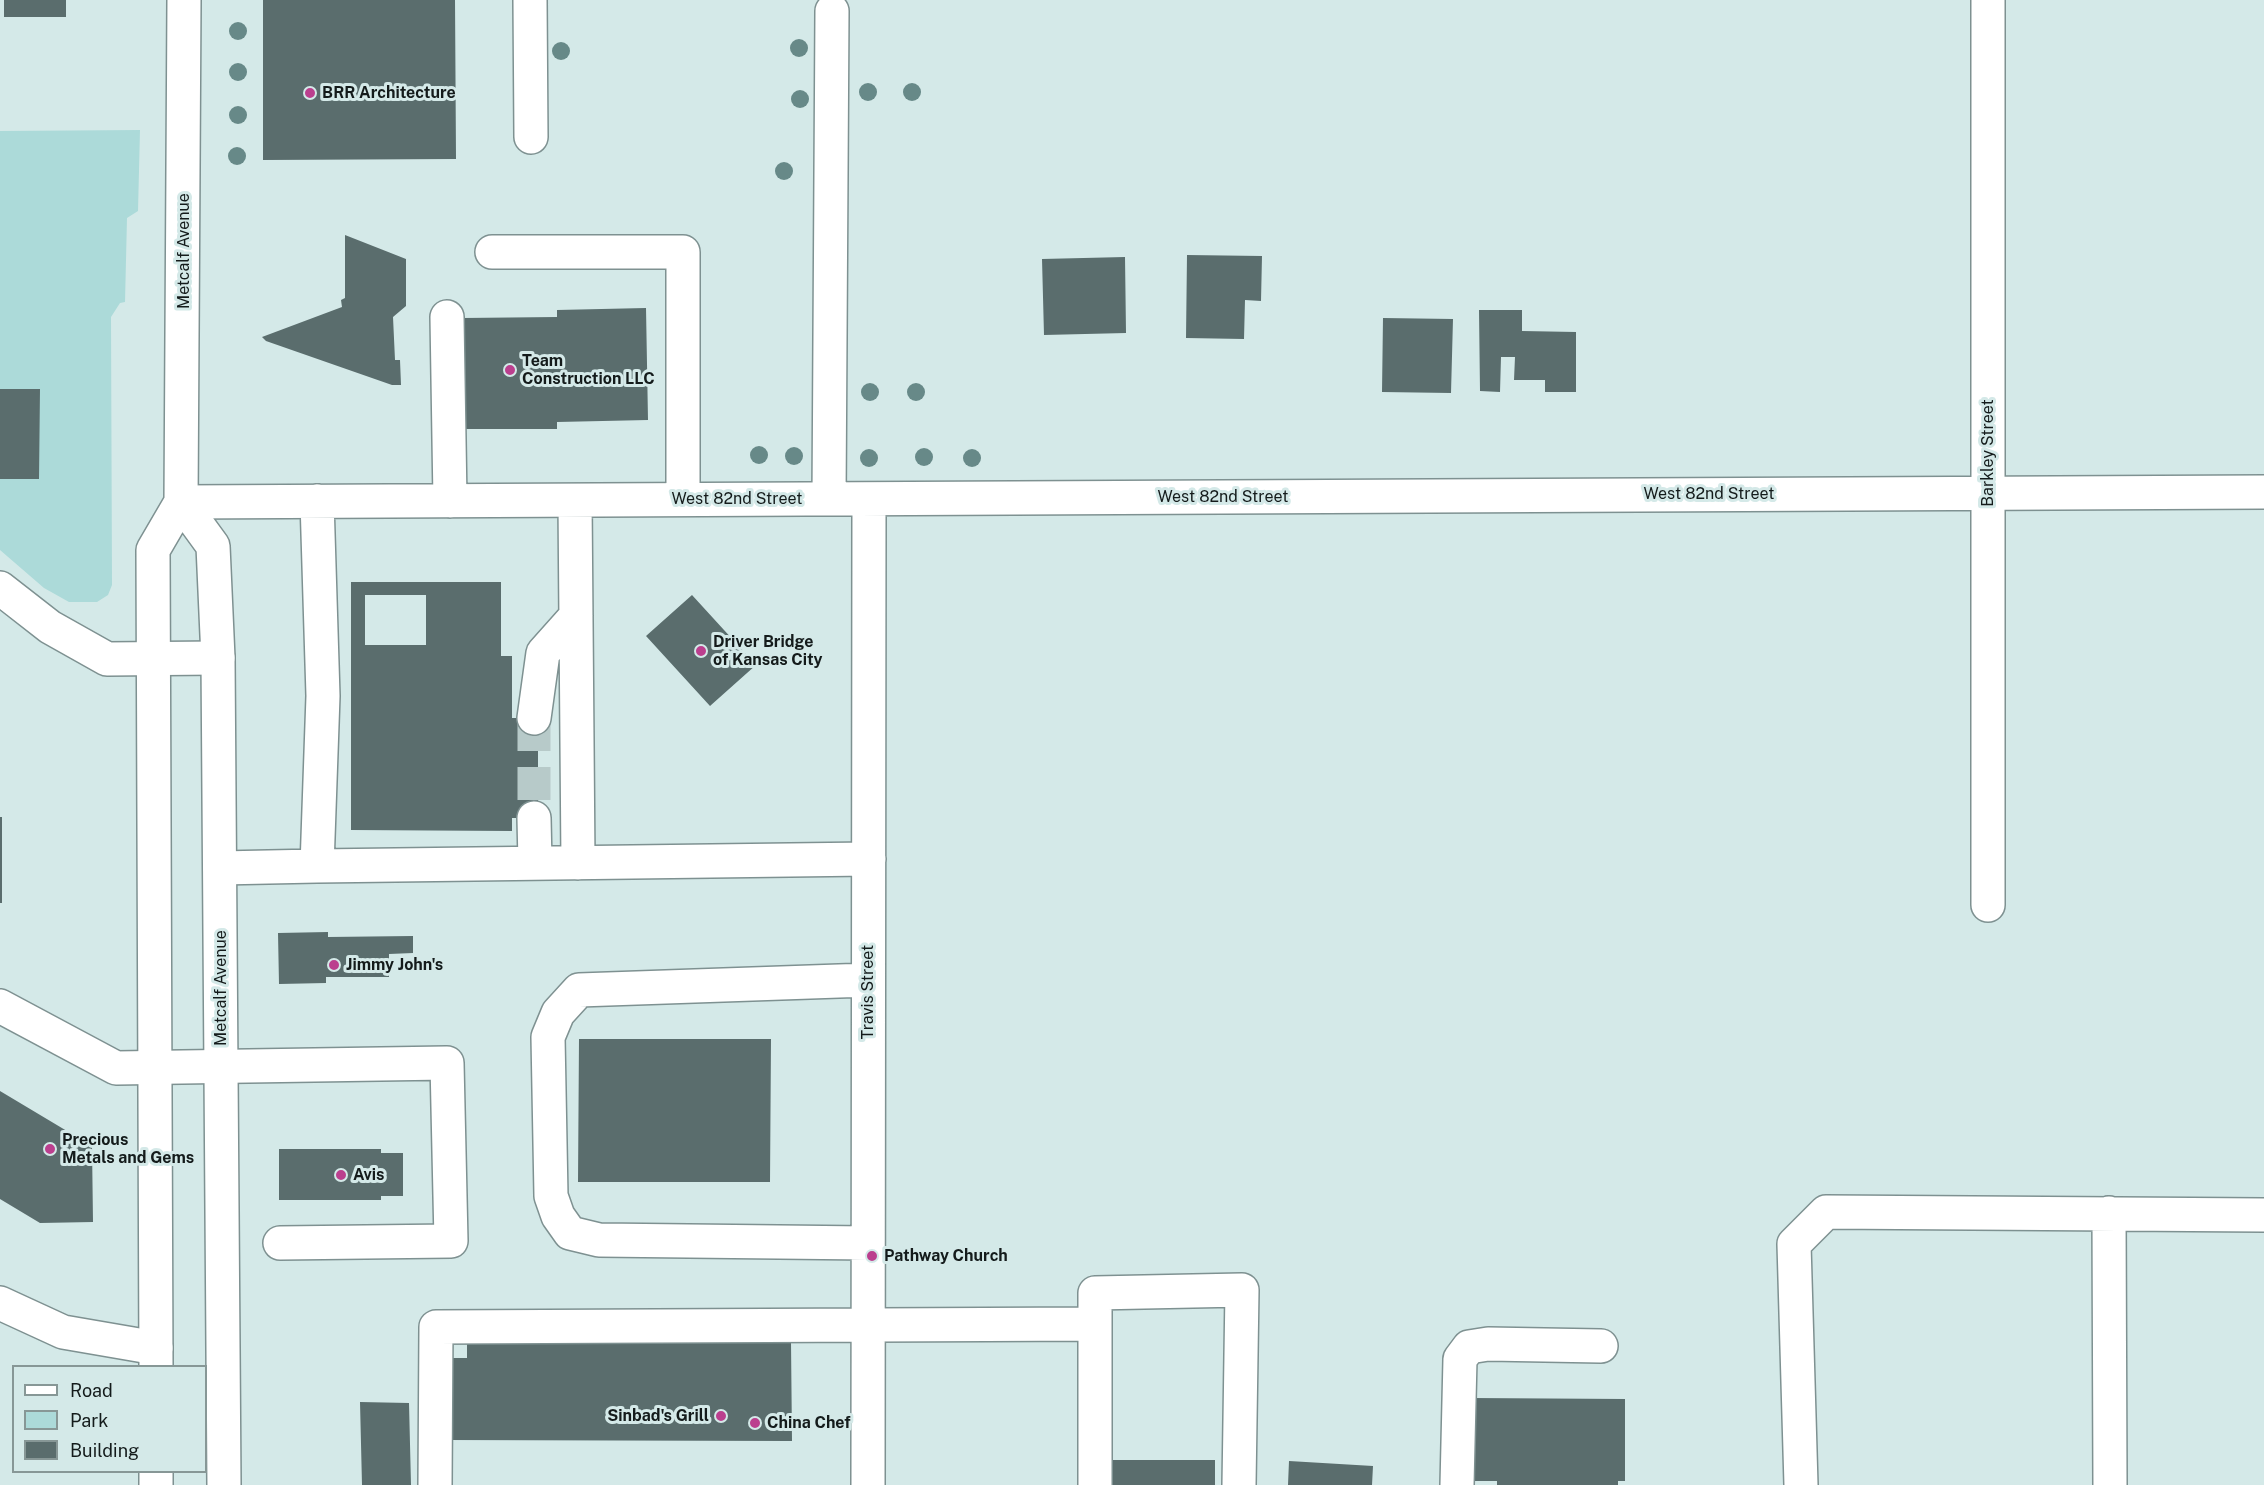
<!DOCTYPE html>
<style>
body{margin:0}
#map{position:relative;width:2264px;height:1485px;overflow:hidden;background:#d4e9e8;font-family:"Public Sans",sans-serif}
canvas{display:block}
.legend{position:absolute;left:12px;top:1365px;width:195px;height:108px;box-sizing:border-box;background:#d4e9e8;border:2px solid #879796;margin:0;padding:8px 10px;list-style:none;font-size:18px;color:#141b1b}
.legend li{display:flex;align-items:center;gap:12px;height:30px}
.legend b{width:30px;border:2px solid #879796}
</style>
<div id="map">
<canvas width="2264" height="1485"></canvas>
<ul class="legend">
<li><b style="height:8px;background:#fff"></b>Road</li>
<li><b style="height:16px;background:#acdad9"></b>Park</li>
<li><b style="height:16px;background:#5a6d6d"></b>Building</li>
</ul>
</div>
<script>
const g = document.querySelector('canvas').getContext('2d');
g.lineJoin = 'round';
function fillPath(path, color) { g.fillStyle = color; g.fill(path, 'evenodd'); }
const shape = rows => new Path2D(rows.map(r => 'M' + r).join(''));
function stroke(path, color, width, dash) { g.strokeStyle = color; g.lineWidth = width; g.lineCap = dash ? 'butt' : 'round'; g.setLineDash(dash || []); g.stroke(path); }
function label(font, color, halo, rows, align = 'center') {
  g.font = font + ' "Public Sans",sans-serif'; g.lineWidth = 6; g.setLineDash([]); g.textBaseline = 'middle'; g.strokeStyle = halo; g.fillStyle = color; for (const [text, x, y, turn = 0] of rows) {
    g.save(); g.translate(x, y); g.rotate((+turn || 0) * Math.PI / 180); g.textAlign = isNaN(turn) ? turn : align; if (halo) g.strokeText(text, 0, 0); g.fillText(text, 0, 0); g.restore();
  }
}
const green = shape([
 [140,130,138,211,127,218,125,302,120,303,111,317,112,585,108,595,97,602,69,602,44,588,0,550,0,131]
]);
const building = shape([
 [4,0,66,0,66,17,4,17],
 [263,0,455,0,456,159,263,160],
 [345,235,406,259,406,306,393,317,395,360,400,360,401,385,392,385,266,341,262,337,342,307,341,300,345,298],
 [1187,255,1262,256,1261,301,1245,300,1244,339,1186,338],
 [1125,257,1126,333,1044,335,1042,259],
 [646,308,648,420,557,422,557,429,463,429,463,318,557,317,557,310],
 [1479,310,1522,310,1522,331,1576,332,1576,392,1545,392,1545,380,1514,380,1515,357,1501,357,1500,392,1480,391],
 [1383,318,1453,319,1451,393,1382,392],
 [0,389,40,389,39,479,0,479],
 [351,582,501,582,501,656,512,656,512,718,538,718,538,818,512,818,512,831,351,830],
 [365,595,426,595,426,645,365,645],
 [692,595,756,665,710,706,646,636],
 [0,817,2,817,2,903,0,903],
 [328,932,328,937,413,936,413,953,389,954,389,977,326,977,326,983,279,984,278,933],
 [579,1039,771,1039,770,1182,578,1182],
 [0,1091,92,1146,93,1222,40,1223,0,1199],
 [279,1149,381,1149,381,1153,403,1153,403,1196,381,1196,381,1200,279,1200],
 [467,1342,791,1342,792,1441,446,1440,447,1358,467,1358],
 [1471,1398,1625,1399,1625,1481,1618,1481,1618,1485,1497,1485,1497,1481,1471,1481],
 [360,1402,409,1403,411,1485,362,1485],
 [1107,1460,1215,1460,1215,1485,1107,1485],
 [1289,1461,1373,1466,1372,1485,1288,1485]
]);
const minorTunnel = shape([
 [534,718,534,818]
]);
const minor = shape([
 [530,0,531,137],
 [492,252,683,252,683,499],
 [447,317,450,501],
 [829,499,832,11],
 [575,501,578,863],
 [181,502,2264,492],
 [0,588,50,627,107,659,218,658],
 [534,718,543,653,576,616],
 [534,818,535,863],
 [317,866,869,859],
 [220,868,317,866,323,696,317,501],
 [1988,905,1988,0],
 [0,1006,116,1068,447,1063,451,1241,280,1243],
 [2109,1213,2110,1485],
 [868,1243,599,1240,570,1233,558,1216,551,1196,548,1037,558,1013,579,990,868,980],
 [0,1303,63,1332,156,1348],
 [435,1485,436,1327,1095,1324,1095,1293,1242,1290,1239,1485],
 [868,1485,869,499],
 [1095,1485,1095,1324],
 [1457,1485,1460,1359,1469,1347,1488,1344,1601,1346],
 [1801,1485,1794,1244,1826,1212,2264,1215]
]);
const major = shape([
 [181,502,213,546,218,658,224,1485],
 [156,1366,153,550,181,502,184,0],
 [156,1472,156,1485]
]);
const trees = [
 [238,31],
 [799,48],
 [561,51],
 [238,72],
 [868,92],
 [912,92],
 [800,99],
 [238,115],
 [237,156],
 [784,171],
 [870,392],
 [916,392],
 [759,455],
 [794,456],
 [924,457],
 [869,458],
 [972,458]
];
const markers = [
 [310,93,6,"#bb3f8e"],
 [510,370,6,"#bb3f8e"],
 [701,651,6,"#bb3f8e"],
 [334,965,6,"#bb3f8e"],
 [50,1149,6,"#bb3f8e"],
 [341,1175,6,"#bb3f8e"],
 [872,1256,6,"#bb3f8e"],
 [721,1416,6,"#bb3f8e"],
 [755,1423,6,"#bb3f8e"]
];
const poiNames = [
 ["BRR Architecture",322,93],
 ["Team",522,361],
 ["Construction LLC",522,379],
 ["Driver Bridge",713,642],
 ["of Kansas City",713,660],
 ["Jimmy John's",346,965],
 ["Precious",62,1140],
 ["Metals and Gems",62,1158],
 ["Avis",353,1175],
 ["Pathway Church",884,1256],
 ["Sinbad's Grill",709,1416,"right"],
 ["China Chef",767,1423]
];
const streetNames = [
 ["Metcalf Avenue",184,251,-90],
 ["Barkley Street",1988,453,-90],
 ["West 82nd Street",1709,494],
 ["West 82nd Street",1223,497],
 ["West 82nd Street",737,499],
 ["Metcalf Avenue",221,988,-90],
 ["Travis Street",868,992,-90]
];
fillPath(green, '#acdad9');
fillPath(building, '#5a6d6d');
stroke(minorTunnel, '#b7cac9', 33, [33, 16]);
stroke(minor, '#7e9191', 36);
stroke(major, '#7e9191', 36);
stroke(minor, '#fff', 33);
stroke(major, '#fff', 33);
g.fillStyle = '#678988';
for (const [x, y] of trees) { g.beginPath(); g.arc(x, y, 9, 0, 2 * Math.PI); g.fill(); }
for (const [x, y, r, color] of markers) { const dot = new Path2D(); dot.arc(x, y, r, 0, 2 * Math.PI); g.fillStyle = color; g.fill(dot); stroke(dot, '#d4e9e8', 2); }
label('bold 16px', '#141b1b', '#d4e9e8', poiNames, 'left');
label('16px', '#141b1b', '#d4e9e8', streetNames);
</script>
